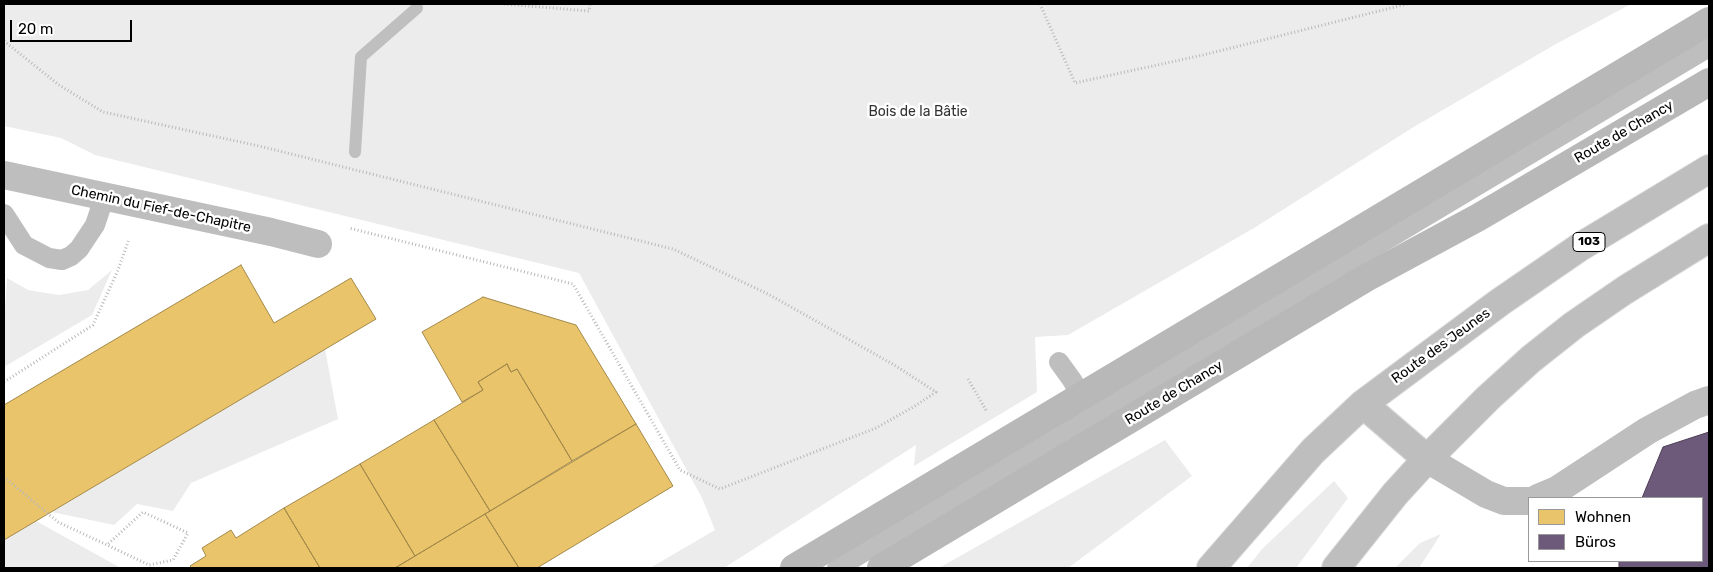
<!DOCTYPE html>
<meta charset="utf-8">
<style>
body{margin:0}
#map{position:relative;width:1713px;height:572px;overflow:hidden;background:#fff;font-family:Rubik,sans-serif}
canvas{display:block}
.frame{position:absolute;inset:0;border:5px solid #000;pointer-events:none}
.legend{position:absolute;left:1528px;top:497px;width:175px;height:65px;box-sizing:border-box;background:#fff;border:1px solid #999;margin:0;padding:6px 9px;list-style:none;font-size:15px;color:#000}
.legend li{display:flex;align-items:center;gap:10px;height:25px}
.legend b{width:25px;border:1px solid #999}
.scale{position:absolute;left:10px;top:20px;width:122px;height:22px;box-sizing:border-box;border:2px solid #000;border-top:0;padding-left:6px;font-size:15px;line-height:18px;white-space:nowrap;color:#000;-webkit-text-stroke:4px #fff;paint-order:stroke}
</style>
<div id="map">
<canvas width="1713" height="572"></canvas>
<div class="frame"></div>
<ul class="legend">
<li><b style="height:14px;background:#e9c46a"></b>Wohnen</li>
<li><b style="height:14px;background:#6d597a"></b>Büros</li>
</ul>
<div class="scale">20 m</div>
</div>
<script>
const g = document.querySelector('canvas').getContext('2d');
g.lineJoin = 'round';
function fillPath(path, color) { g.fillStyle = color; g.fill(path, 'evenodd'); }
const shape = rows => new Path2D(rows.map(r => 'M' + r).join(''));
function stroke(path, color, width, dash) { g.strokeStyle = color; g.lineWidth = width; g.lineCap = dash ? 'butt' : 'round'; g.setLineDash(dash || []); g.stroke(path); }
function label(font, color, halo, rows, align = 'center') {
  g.font = font + ' Rubik,sans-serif'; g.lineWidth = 5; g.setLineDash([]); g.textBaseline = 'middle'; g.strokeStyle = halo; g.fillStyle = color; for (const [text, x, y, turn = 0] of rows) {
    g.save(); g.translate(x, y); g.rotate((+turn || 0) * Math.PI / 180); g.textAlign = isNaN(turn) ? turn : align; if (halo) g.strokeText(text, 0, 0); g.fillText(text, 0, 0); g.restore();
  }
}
const green = shape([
 [4,4,1631,4,1556,44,1412,128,1254,228,1068,335,1035,337,1037,392,914,466,916,445,724,568,650,568,715,530,702,498,579,273,95,155,61,138,4,126],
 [112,270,92,315,4,367,4,326,7,278,28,290,59,295,88,290],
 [325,349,338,419,191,483,173,511,137,504,114,525,52,512],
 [1165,440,1192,476,1068,568,939,568],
 [1334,481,1348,498,1296,568,1247,568,1262,549],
 [36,521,110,562,121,568,4,568,4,540],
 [1441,534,1419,568,1395,568,1420,543]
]);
const homes = shape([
 [241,265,274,323,351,278,376,319,4,540,4,405,241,265],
 [483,297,576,325,636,424,572,461,517,369,511,372,507,364,478,382,483,390,462,402,422,332,483,297],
 [507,364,511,372,517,369,572,461,490,511,434,420,483,390,478,382,507,364],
 [434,420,490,511,415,556,360,464,434,420],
 [636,424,673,486,537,568,519,568,485,514,636,424],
 [360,464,415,556,395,568,320,568,284,508,360,464],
 [284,508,320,568,192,568,190,566,206,556,202,548,231,530,236,538,284,508],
 [485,514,519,568,395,568,485,514]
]);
const offices = shape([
 [1709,432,1709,568,1619,568,1619,561,1702,561,1702,498,1642,498,1663,447,1709,432]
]);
const stream = shape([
 [355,152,361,57,417,8]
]);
const path = shape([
 [504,4,589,11,590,4],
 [1040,4,1075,83,1203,55,1407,4],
 [4,41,59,85,103,112,259,146,673,249,768,294,896,366,936,392,915,406,876,428,720,489,680,470,573,284,349,228],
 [968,379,987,412],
 [4,382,93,325,118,270,129,239],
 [4,477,58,522,107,545,149,565,173,560,188,533,143,512,107,545]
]);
const service = shape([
 [4,214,24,245,49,258,62,260,71,256,79,249,95,225,104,198],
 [1059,362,1072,380,1087,406],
 [837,568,1709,47]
]);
const minor = shape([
 [4,175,271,232,318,244],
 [1427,459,1486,494,1504,501,1529,501],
 [1538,498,1557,490,1647,431,1695,405,1709,400]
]);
const secondary = shape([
 [794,568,1709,21],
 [881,568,1366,278,1479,217,1709,82]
]);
const primary = shape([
 [1363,404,1427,459],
 [1211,568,1313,451,1363,404,1500,302,1580,247,1709,169],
 [1336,568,1395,494,1427,459,1488,398,1531,359,1574,325,1625,290,1709,238]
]);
const shields = [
 [1589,242,32]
];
const shieldNames = [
 ["103",1589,242]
];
const parkNames = [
 ["Bois de la Bâtie",918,112]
];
const streetNames = [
 ["Route de Chancy",1624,132,-30],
 ["Chemin du Fief-de-Chapitre",161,209,12],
 ["Route des Jeunes",1441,346,-36],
 ["Route de Chancy",1174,393,-31]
];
fillPath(green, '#ececec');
fillPath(homes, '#e9c46a');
stroke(homes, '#a3894a', 1);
fillPath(offices, '#6d597a');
stroke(offices, '#4c3e55', 1);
stroke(stream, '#bfbfbf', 12);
stroke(primary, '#dbdbdb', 30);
stroke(path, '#b9b9b9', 3, [1, 2.5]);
stroke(service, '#bebebe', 20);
stroke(minor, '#bebebe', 28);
stroke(secondary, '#b8b8b8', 28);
stroke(primary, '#bebebe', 28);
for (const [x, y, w] of shields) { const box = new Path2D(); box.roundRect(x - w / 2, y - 9.5, w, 19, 4); g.fillStyle = '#fff'; g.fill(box); stroke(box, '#000', 1); }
label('bold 12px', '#000', null, shieldNames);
label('14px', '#333', '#fff', parkNames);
label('14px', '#000', '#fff', streetNames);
</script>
